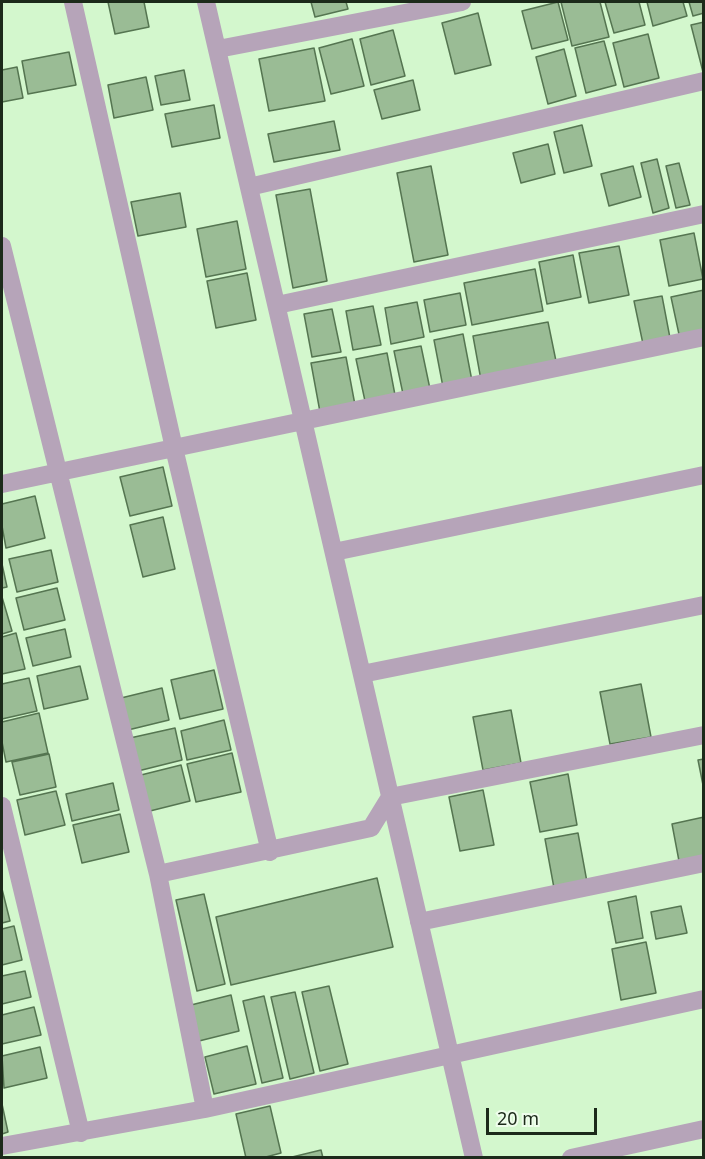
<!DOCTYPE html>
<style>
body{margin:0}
#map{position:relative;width:705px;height:1159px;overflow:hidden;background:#d3f7cd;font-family:"Noto Sans",sans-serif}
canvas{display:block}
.frame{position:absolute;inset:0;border:3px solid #1c2a1a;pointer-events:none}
.scale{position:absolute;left:486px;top:1108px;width:111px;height:27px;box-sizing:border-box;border:3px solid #1c2a1a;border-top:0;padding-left:8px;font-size:18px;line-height:21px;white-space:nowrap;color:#1c2a1a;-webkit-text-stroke:4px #effdec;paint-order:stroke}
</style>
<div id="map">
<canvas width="705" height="1159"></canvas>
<div class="frame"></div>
<div class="scale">20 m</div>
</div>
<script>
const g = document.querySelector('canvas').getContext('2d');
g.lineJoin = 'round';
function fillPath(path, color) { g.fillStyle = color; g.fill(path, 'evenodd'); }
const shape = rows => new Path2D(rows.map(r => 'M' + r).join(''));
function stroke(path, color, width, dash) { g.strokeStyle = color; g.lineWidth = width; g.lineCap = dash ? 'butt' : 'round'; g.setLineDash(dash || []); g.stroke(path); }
const building = shape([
 [108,2,144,2,149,27,115,34,108,2],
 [311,2,346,2,348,9,315,17,311,2],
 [558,2,568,40,532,49,522,11,558,2],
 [561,2,600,2,609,37,572,46,561,2],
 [605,2,639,2,645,25,614,33,605,2],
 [647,2,683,2,687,16,653,26,647,2],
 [689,2,704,2,704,13,693,16,689,2],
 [478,13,491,65,455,74,442,23,478,13],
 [704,22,704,71,703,72,691,25,704,22],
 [393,30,405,76,371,85,360,39,393,30],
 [648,34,659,78,624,87,613,43,648,34],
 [352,39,364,86,331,94,319,48,352,39],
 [604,41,616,85,586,93,575,48,604,41],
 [314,48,325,101,269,111,259,59,314,48],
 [564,49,576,96,548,104,536,57,564,49],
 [69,52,76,85,28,94,22,61,69,52],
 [17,67,23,98,2,102,2,70,17,67],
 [184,70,190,100,161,105,155,76,184,70],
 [146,77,153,110,114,118,108,85,146,77],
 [413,80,420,110,382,119,374,90,413,80],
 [214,105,220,138,172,147,165,114,214,105],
 [334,121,340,150,274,162,268,134,334,121],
 [582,125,592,166,564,173,554,132,582,125],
 [548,144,555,174,521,183,513,153,548,144],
 [657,159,669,208,653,213,641,163,657,159],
 [679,163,690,205,676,208,666,166,679,163],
 [431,166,448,255,414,262,397,173,431,166],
 [633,166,641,197,609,206,601,174,633,166],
 [310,189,327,281,293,288,276,195,310,189],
 [180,193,186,227,138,236,131,202,180,193],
 [237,221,246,269,206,277,197,229,237,221],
 [694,233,703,279,669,286,660,240,694,233],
 [619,246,629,295,589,303,579,253,619,246],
 [573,255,581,297,547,304,539,262,573,255],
 [535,269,543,311,472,325,464,283,535,269],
 [247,273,256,320,216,328,207,281,247,273],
 [704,290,704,334,680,339,671,297,704,290],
 [460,293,466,325,430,332,424,300,460,293],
 [662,296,670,338,643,344,634,301,662,296],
 [417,302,424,337,391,344,385,308,417,302],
 [373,306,381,345,353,350,346,311,373,306],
 [332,309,341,352,312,357,304,314,332,309],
 [548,322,557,366,481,380,473,336,548,322],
 [463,334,472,381,443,387,434,340,463,334],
 [421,346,430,389,403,394,394,351,421,346],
 [387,353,395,395,365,401,356,359,387,353],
 [346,357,355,405,320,412,311,363,346,357],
 [163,467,172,506,130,516,120,477,163,467],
 [35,496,45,538,6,548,2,526,2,504,35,496],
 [163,517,175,569,143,577,130,525,163,517],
 [51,550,58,582,17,592,9,559,51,550],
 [2,564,7,587,2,588,2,564],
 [57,588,65,620,24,630,16,598,57,588],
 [2,597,12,631,2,634,2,597],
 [65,629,71,657,33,666,26,638,65,629],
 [16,633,25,669,2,674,2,637,16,633],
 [80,666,88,699,44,709,37,676,80,666],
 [214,670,223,709,180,719,171,680,214,670],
 [29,678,37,711,2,719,2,684,29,678],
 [641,684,651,737,610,744,600,692,641,684],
 [162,688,169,720,128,730,121,698,162,688],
 [511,710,521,763,483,770,473,717,511,710],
 [39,713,48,753,6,762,2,742,2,722,39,713],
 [224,720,231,750,187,760,181,731,224,720],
 [175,728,182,760,138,771,130,738,175,728],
 [232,753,241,792,196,802,187,764,232,753],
 [49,754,56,787,20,795,12,762,49,754],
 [704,759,704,790,698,760,704,759],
 [181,765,190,801,146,812,137,776,181,765],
 [568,774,577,825,540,832,530,782,568,774],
 [113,783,119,810,72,821,66,794,113,783],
 [483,790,494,845,460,851,449,797,483,790],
 [56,791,65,825,25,835,17,800,56,791],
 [120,814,129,852,82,863,73,825,120,814],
 [704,817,704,857,679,861,672,824,704,817],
 [578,833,587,882,554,888,545,839,578,833],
 [377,878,393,947,231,985,216,917,377,878],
 [2,889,10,921,2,923,2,889],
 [204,894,225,984,197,991,176,900,204,894],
 [636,896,643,938,616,943,608,902,636,896],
 [681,906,687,933,656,939,651,912,681,906],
 [14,926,22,960,2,965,2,929,14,926],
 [646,942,656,993,621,1000,612,949,646,942],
 [25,971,31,997,2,1004,2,976,25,971],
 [329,986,348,1064,320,1071,302,992,329,986],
 [295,992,314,1073,290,1079,271,997,295,992],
 [231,995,239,1031,199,1041,191,1005,231,995],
 [264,996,283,1078,262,1083,243,1001,264,996],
 [34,1007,41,1035,2,1044,2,1015,34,1007],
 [247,1046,256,1084,214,1094,205,1057,247,1046],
 [40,1047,47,1078,4,1088,2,1056,40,1047],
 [2,1104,8,1132,2,1134,2,1104],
 [270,1106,281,1153,262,1158,246,1158,236,1114,270,1106],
 [321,1150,323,1158,288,1158,321,1150]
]);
const minor = shape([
 [73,2,174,448,270,852],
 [206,2,474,1158],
 [218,49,462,2],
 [249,187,704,81],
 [2,246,158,874,205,1109],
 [277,305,704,214],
 [2,484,704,337],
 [334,552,704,475],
 [362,674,704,605],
 [2,806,81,1133],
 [158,874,371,828,390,797,704,735],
 [419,922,704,863],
 [2,1146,205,1109,704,999],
 [571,1158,704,1129]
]);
fillPath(building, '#9abc95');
stroke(building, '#557551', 1.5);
stroke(minor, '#b6a4b9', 18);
</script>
